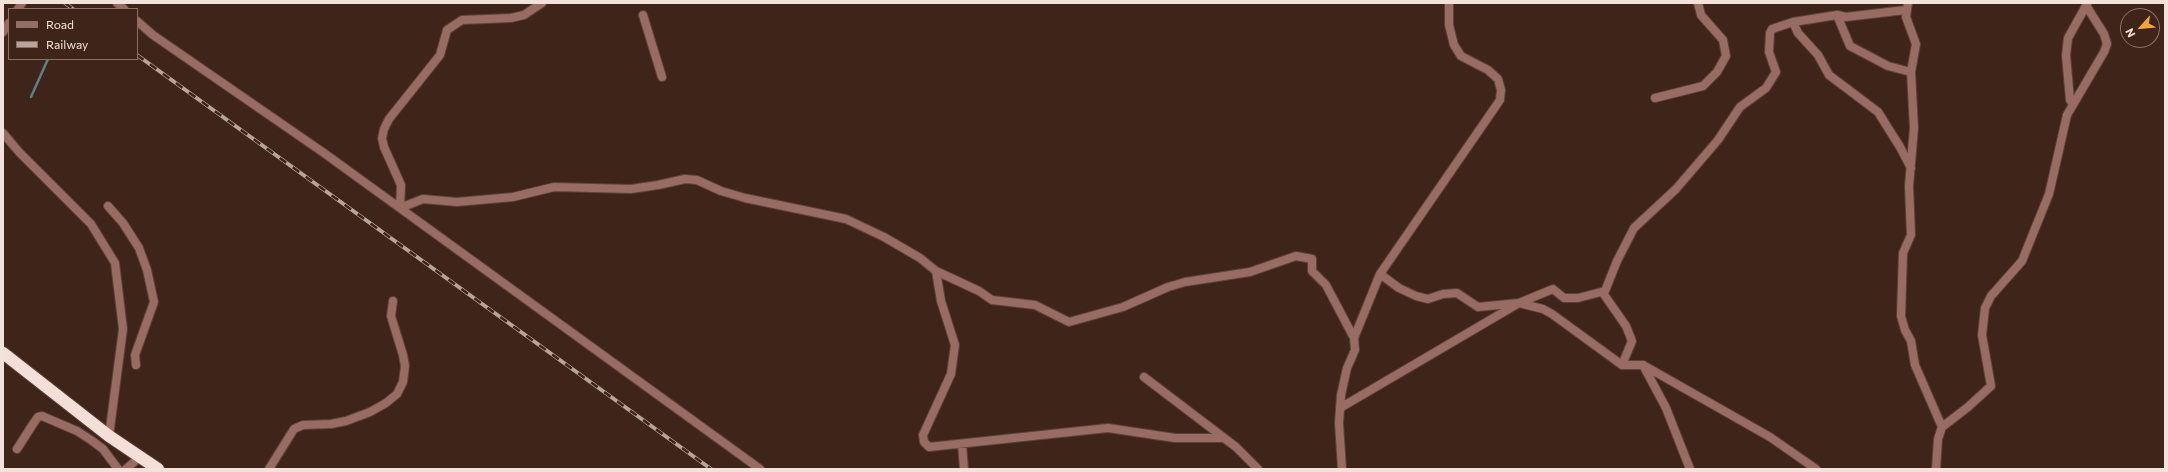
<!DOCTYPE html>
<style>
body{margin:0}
#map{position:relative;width:2168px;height:472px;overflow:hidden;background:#3f2519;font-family:Commissioner,sans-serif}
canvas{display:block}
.frame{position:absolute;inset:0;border:4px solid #f3e2da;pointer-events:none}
.legend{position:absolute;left:8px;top:8px;width:130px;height:52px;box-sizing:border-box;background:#3f2519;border:1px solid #877166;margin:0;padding:5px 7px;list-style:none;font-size:12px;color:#f3e2da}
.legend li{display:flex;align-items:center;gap:8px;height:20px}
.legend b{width:20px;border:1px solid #877166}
.north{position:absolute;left:2120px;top:8px;width:40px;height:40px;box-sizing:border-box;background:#3f2519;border:1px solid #877166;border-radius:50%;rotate:243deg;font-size:11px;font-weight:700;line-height:16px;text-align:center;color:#f3e2da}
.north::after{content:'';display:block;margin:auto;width:14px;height:18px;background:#f0a63e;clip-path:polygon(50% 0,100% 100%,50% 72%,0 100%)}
</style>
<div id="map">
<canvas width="2168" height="472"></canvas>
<div class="frame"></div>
<ul class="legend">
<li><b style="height:5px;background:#986c62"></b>Road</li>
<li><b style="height:5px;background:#b8a49b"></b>Railway</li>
</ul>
<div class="north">N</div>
</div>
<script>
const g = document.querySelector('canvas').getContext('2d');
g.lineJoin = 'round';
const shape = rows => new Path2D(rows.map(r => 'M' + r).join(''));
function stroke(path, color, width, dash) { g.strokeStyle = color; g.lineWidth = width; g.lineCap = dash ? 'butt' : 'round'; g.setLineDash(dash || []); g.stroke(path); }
const stream = shape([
 [31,97,48,59]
]);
const street = shape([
 [117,3,124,9],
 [542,3,524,15,511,18,462,20,447,30,440,55,389,119,384,129,382,138,384,147,401,185,400,208,423,199,457,202,513,197,554,187,631,189,658,185,685,179,697,180,721,191,745,198,846,219,884,237,920,258,936,271,979,291,992,300,1035,305,1069,322,1123,307,1168,287,1185,282,1250,272,1296,256,1312,259,1312,271,1326,285,1354,338],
 [1908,3,1906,17,1916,44,1911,72,1914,128,1909,186,1911,235,1903,253,1901,316,1905,330,1911,341,1915,365,1942,427],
 [18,9,22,3],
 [643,15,662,77],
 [1837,15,1846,17,1905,10],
 [137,21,153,35,324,153,760,469],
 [1793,22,1798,33,1818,55,1829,75,1878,112,1900,147,1911,168],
 [3,32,9,23],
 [1655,98,1703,86,1717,72,1726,56,1723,40,1701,15,1698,3],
 [2073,104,2070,100,2066,55,2068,38,2087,4],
 [3,133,19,152,91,224,115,263,123,329,109,436],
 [108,206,123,223,139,248,147,270,154,302,135,355,136,365],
 [936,271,941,301,955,345,951,374,923,435,924,442,929,447,1108,428,1175,438,1222,438],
 [1380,274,1399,288,1416,296,1428,299,1443,294,1457,293,1478,307,1519,303,1543,309,1552,314,1622,365,1643,365,1770,437,1816,469],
 [1603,293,1626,326,1632,341,1622,365],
 [1643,365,1666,408,1690,469],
 [1144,377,1236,447,1258,469],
 [1340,408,1519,303,1553,289,1564,298,1578,298,1605,291,1617,261,1634,228,1676,189,1718,140,1740,107,1766,88,1776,72,1769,52,1770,33,1772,29,1793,22,1837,15,1850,46,1888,66,1911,72],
 [962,444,964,469],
 [17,449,33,424,38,417,42,416,77,431,91,440,103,449,118,469],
 [126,469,141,456],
 [269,469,294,429,303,425,331,424,346,421,370,412,386,403,397,394,403,382,405,366,403,355,391,316,393,301],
 [1342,469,1339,423,1341,395,1347,368,1355,350,1354,338,1380,274,1500,100,1501,90,1498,79,1488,70,1461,56,1454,45,1449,25,1449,3],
 [1936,469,1938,439,1942,427,1968,407,1991,386,1982,335,1985,308,1991,296,2022,261,2049,194,2067,115,2104,52,2107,44,2104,34,2087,7]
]);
const highway = shape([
 [3,353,109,436,158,469]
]);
const rail = shape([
 [65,3,73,9],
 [137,55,711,469]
]);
stroke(stream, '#5a808d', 2.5);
stroke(street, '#5c4338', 10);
stroke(highway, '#5c4338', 14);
stroke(street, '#986c62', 8);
stroke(highway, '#f4ded8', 12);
stroke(rail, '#b8a49b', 4);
stroke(rail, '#3f2519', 2.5, [8]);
</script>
